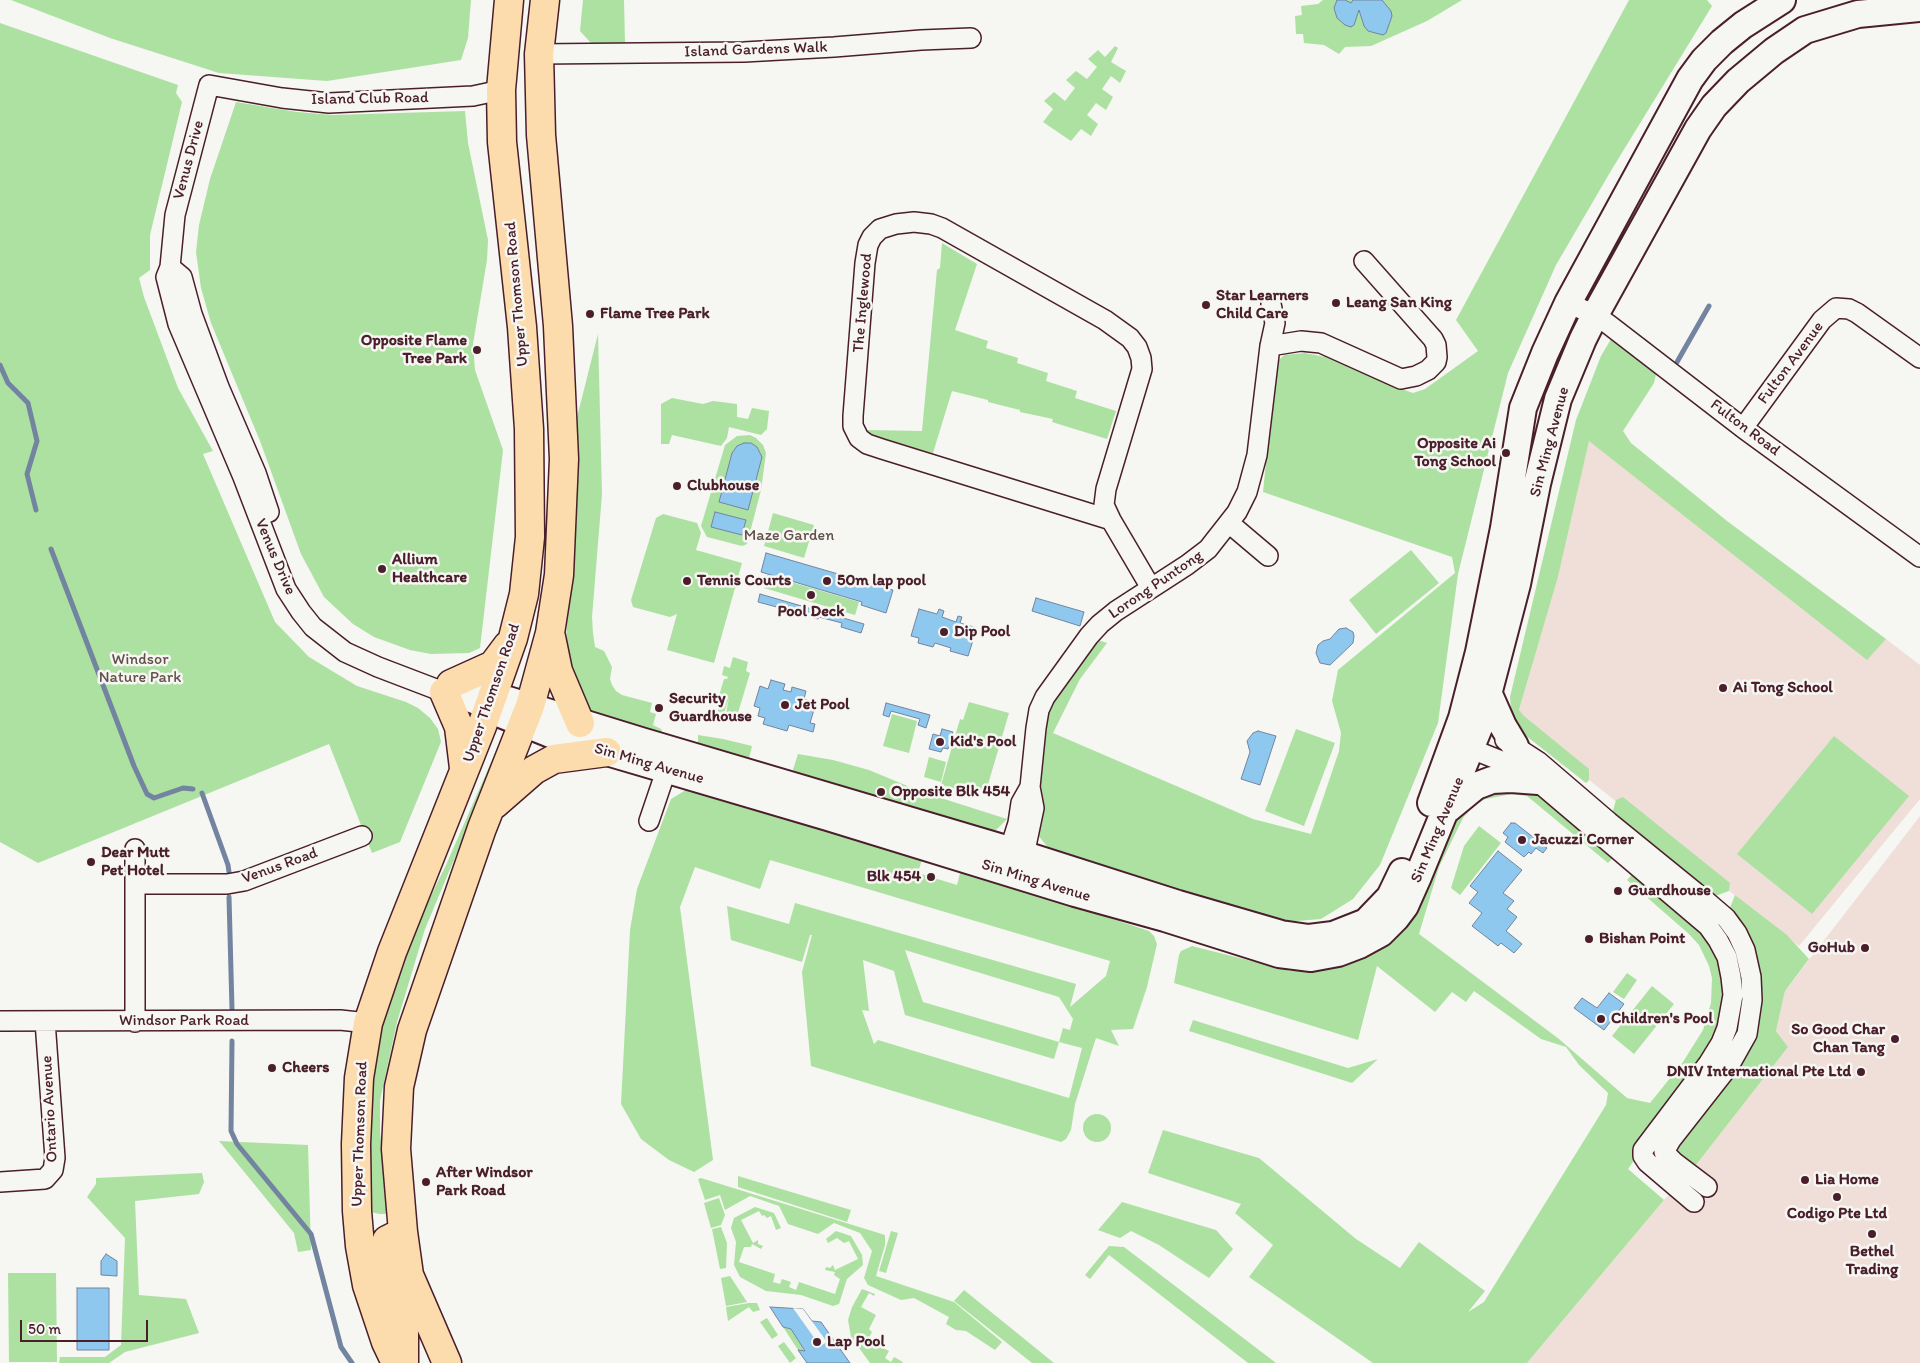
<!DOCTYPE html>
<style>
body{margin:0}
#map{position:relative;width:1920px;height:1363px;overflow:hidden;background:#f6f6f2;font-family:Itim,sans-serif}
canvas{display:block}
.scale{position:absolute;left:20px;top:1320px;width:128px;height:22px;box-sizing:border-box;border:2px solid #4a1f2b;border-top:0;padding-left:6px;font-size:15px;line-height:18px;white-space:nowrap;color:#4a1f2b;-webkit-text-stroke:4px #f6f6f2;paint-order:stroke}
</style>
<div id="map">
<canvas width="1920" height="1363"></canvas>
<div class="scale">50 m</div>
</div>
<script>
const g = document.querySelector('canvas').getContext('2d');
g.lineJoin = 'round';
function fillPath(path, color) { g.fillStyle = color; g.fill(path, 'evenodd'); }
const shape = rows => new Path2D(rows.map(r => 'M' + r).join(''));
function stroke(path, color, width, dash) { g.strokeStyle = color; g.lineWidth = width; g.lineCap = dash ? 'butt' : 'round'; g.setLineDash(dash || []); g.stroke(path); }
function label(font, color, halo, rows, align = 'center') {
  g.font = font + ' Itim,sans-serif'; g.lineWidth = 5; g.setLineDash([]); g.textBaseline = 'middle'; g.strokeStyle = halo; g.fillStyle = color; for (const [text, x, y, turn = 0] of rows) {
    g.save(); g.translate(x, y); g.rotate((+turn || 0) * Math.PI / 180); g.textAlign = isNaN(turn) ? turn : align; if (halo) g.strokeText(text, 0, 0); g.fillText(text, 0, 0); g.restore();
  }
}
const built = shape([
 [1589,440,1867,659,1886,639,1920,665,1920,799,1799,946,1589,780,1517,717,1558,577],
 [1920,816,1920,1363,1527,1363,1664,1200,1696,1165,1788,1047,1776,1031,1785,991]
]);
const green = shape([
 [11,0,471,0,468,38,461,60,327,81,219,73,110,38],
 [583,0,624,0,625,43,591,43,580,31],
 [1323,0,1462,0,1427,21,1371,46,1345,47,1339,54,1324,45,1304,43,1303,34,1296,34,1295,16,1302,15,1301,6,1318,4],
 [1629,0,1707,0,1712,6,1612,169,1556,265,1508,373,1458,574,1438,723,1380,865,1353,899,1321,919,1285,922,1144,882,1050,850,1037,834,1043,741,1048,713,1054,697,1095,639,1107,643,1080,679,1053,733,1253,819,1311,834,1339,751,1341,733,1332,701,1338,670,1455,573,1452,557,1263,492,1276,363,1284,355,1305,353,1325,357,1382,382,1413,393,1425,389,1478,351,1456,320],
 [0,23,178,85,176,93,182,102,150,235,150,270,139,278,144,297,178,388,213,451,203,454,275,622,309,657,357,686,406,702,418,708,430,718,438,729,441,742,400,842,372,853,329,744,38,863,0,842],
 [1115,46,1118,48,1111,62,1126,71,1120,83,1111,76,1102,89,1113,97,1106,110,1096,103,1087,115,1098,124,1091,136,1081,129,1071,141,1043,122,1053,109,1044,101,1054,92,1065,101,1075,88,1066,80,1076,71,1087,79,1097,67,1088,59,1098,50,1105,57],
 [236,102,297,112,333,115,465,111,468,143,488,240,487,260,473,344,475,370,503,450,480,648,469,653,431,654,410,650,374,637,353,624,324,597,301,554,260,441,211,323,201,288,196,252,199,225,210,179],
 [942,243,977,264,955,330,988,341,986,348,1018,358,1017,363,1048,373,1046,381,1077,391,1075,398,1116,411,1107,439,1052,422,1053,419,1020,412,1020,410,988,402,988,400,952,391,933,453,877,439,867,434,866,430,922,431,937,270,940,268],
 [598,334,602,494,592,617,593,633,595,647,604,651,612,667,610,679,612,685,616,691,622,695,652,703,650,712,656,714,653,725,661,729,662,732,658,735,586,716,566,650,572,437],
 [1611,339,1656,374,1654,383,1623,431,1631,443,1727,521,1886,639,1867,660,1589,441,1558,577,1519,710,1524,716,1589,769,1589,780,1586,783,1525,735,1515,720,1511,709,1510,697,1576,420,1601,356],
 [672,398,703,404,713,401,737,404,737,417,748,419,752,408,769,411,767,429,761,435,729,427,727,438,721,446,672,435,669,444,661,444,661,404],
 [750,435,756,438,763,445,766,453,761,490,747,544,742,546,707,537,701,526,725,445,737,436],
 [773,513,814,525,804,558,764,546],
 [663,514,697,523,701,533,696,550,742,563,714,663,667,650,677,614,670,617,633,607,631,600,656,518],
 [1411,550,1439,583,1376,634,1349,600],
 [767,575,859,602,855,615,764,588],
 [733,657,748,662,746,671,750,673,737,716,726,713,729,698,723,716,717,714,721,700,718,699,724,679,727,679,728,677,722,675,724,666,730,668],
 [969,702,1009,713,987,788,974,795,941,785,960,719,963,720],
 [892,714,917,721,909,753,883,746],
 [1296,729,1335,743,1304,826,1265,811],
 [503,735,505,735,474,812,425,929,397,1022,380,1101,380,1132,389,1211,385,1214,379,1214,371,1212,366,1175,363,1126,378,1027,417,924,446,865],
 [698,735,723,739,752,746,748,763,703,750,698,743],
 [1834,736,1909,796,1812,914,1737,854],
 [798,754,833,760,869,770,922,792,1007,819,996,830,983,834,791,776],
 [929,757,946,762,941,782,924,777],
 [702,780,922,859,918,873,957,885,961,869,1149,931,1154,936,1157,944,1147,987,1133,1029,1111,1030,1119,1046,1096,1038,1075,1104,1071,1130,1066,1139,1061,1142,811,1066,802,972,812,935,810,935,802,962,731,940,727,906,789,924,795,903,1076,984,1070,1007,1106,976,1110,961,770,860,760,889,695,867,680,907,713,1160,694,1172,669,1160,641,1139,621,1104,630,930,637,889,671,799],
 [905,950,1059,997,1073,1019,1070,1030,1063,1028,1059,1042,923,1002],
 [863,960,894,971,905,1015,1054,1059,1059,1042,1082,1048,1069,1098,878,1040,874,1044,862,1010,869,1011],
 [1495,789,1539,791,1616,855,1608,863,1527,796,1511,794,1486,799,1475,804,1463,818,1439,867,1419,934,1559,1039,1627,1098,1650,1103,1683,1062,1703,1030,1711,1003,1712,978,1709,966,1699,945,1689,934,1627,880,1639,867,1718,940,1730,1012,1666,1116,1628,1169,1664,1200,1527,1363,1373,1363,1249,1277,1273,1245,1235,1213,1241,1204,1148,1173,1163,1130,1259,1158,1356,1239,1400,1268,1419,1242,1485,1291,1468,1312,1484,1302,1606,1105,1608,1093,1579,1065,1566,1047,1541,1039,1474,991,1466,1002,1452,992,1435,1012,1377,966,1358,1040,1174,983,1179,955,1181,951,1192,946,1291,971,1319,967,1456,814],
 [1623,797,1730,883,1729,891,1707,899,1610,821,1616,800],
 [1479,826,1501,843,1460,895,1451,888,1464,846],
 [1735,895,1787,935,1809,959,1785,991,1776,1031,1788,1047,1696,1165,1664,1152,1729,1066,1752,1000,1726,918],
 [1627,973,1637,980,1624,999,1613,992],
 [1652,986,1674,1004,1634,1054,1612,1036],
 [1193,1020,1348,1068,1378,1059,1352,1083,1189,1031],
 '1083 1128a14 14 0 1 1 28 0a14 14 0 1 1-28 0Z',
 [219,1141,308,1145,311,1250,298,1252,294,1233],
 [202,1173,204,1182,199,1194,135,1201,139,1295,186,1299,199,1333,125,1352,109,1363,59,1363,60,1357,105,1357,121,1345,125,1238,87,1197,96,1184,96,1178],
 [738,1176,851,1210,847,1222,738,1187],
 [701,1178,885,1235,885,1245,876,1276,954,1302,1002,1342,995,1350,966,1331,956,1330,946,1324,949,1317,914,1298,901,1300,868,1285,864,1278,872,1251,860,1233,834,1223,818,1234,788,1224,779,1206,750,1196,725,1210,720,1195,705,1200,698,1179],
 [719,1198,725,1215,721,1225,711,1228,704,1203],
 [1122,1202,1216,1230,1233,1249,1209,1278,1159,1245,1131,1231,1120,1238,1098,1230],
 [755,1207,774,1213,781,1228,776,1230,771,1216,767,1218,764,1215,762,1216,759,1211,741,1220,753,1243,758,1240,758,1244,763,1246,761,1249,752,1244,751,1247,744,1247,739,1262,775,1274,773,1282,780,1284,782,1279,791,1282,789,1287,796,1290,799,1282,835,1294,840,1279,834,1275,835,1272,825,1270,826,1267,830,1268,833,1265,835,1270,858,1259,849,1241,844,1243,837,1238,828,1243,826,1239,836,1231,851,1236,862,1255,863,1265,847,1279,839,1304,833,1306,801,1295,766,1291,740,1277,734,1265,736,1242,731,1228,734,1218],
 [721,1227,727,1243,726,1268,720,1269,712,1229],
 [891,1231,898,1233,886,1273,879,1271],
 [1109,1246,1124,1247,1276,1363,1248,1363,1109,1255,1090,1279,1085,1275],
 [8,1273,56,1273,57,1362,9,1362],
 [730,1276,747,1302,726,1306,721,1278],
 [862,1289,875,1294,874,1296,869,1293,861,1307,876,1315,869,1329,872,1332,868,1340,873,1343,875,1340,880,1343,879,1346,889,1351,885,1358,891,1362,894,1357,903,1362,902,1363,870,1363,851,1337,848,1320,852,1307],
 [964,1290,1054,1363,1032,1363,954,1301],
 [749,1303,757,1303,760,1310,753,1312,749,1307,728,1321,726,1307],
 [767,1318,778,1335,772,1339,760,1322],
 [783,1327,791,1329,805,1352,798,1350],
 [784,1342,796,1358,790,1363,778,1346]
]);
const water = shape([
 [1337,0,1345,0,1351,3,1353,0,1382,0,1391,11,1392,16,1386,33,1383,35,1368,31,1364,26,1359,10,1354,25,1351,27,1345,25,1337,18,1334,8,1337,0],
 [744,443,751,443,757,447,762,457,748,510,719,502,732,453,737,446,744,443],
 [715,512,746,520,742,535,711,527,715,512],
 [766,553,893,590,886,613,861,605,862,602,761,572,766,553],
 [760,594,864,624,861,633,841,627,842,623,819,617,818,619,807,616,808,613,785,607,784,609,758,602,760,594],
 [1036,598,1084,612,1080,626,1032,611,1036,598],
 [919,609,937,614,939,609,944,611,942,617,956,622,958,616,962,617,960,623,977,628,968,656,950,651,951,648,935,643,933,647,918,643,919,638,911,636,919,609],
 [1346,628,1353,632,1354,636,1353,643,1330,665,1320,663,1316,653,1318,645,1323,641,1330,639,1339,629,1346,628],
 [771,680,785,684,783,690,791,692,792,687,806,691,804,699,816,703,810,723,815,724,813,732,789,725,787,731,763,724,765,718,758,716,760,708,754,706,760,686,768,689,771,680],
 [886,703,930,715,926,728,918,725,920,719,891,711,889,717,883,715,886,703],
 [942,729,953,732,948,749,943,748,941,752,929,749,933,734,940,736,942,729],
 [1258,731,1276,736,1260,785,1241,779,1250,752,1247,741,1253,733,1258,731],
 [1511,823,1515,823,1547,848,1543,853,1536,848,1531,854,1529,852,1524,857,1505,842,1508,837,1503,833,1511,823],
 [1498,851,1522,870,1503,893,1514,901,1507,909,1517,917,1506,931,1522,944,1514,953,1501,943,1498,946,1472,926,1482,913,1469,903,1478,892,1470,886,1498,851],
 [1609,993,1624,1004,1604,1030,1574,1008,1582,998,1597,1008,1609,993],
 [106,1254,117,1261,117,1276,101,1275,101,1261,106,1254],
 [77,1288,109,1288,109,1350,77,1350,77,1288],
 [770,1307,803,1309,812,1321,821,1322,850,1363,807,1363,798,1350,805,1351,791,1329,783,1327,770,1307]
]);
const pier = shape([
 [793,1308,803,1309,827,1342,820,1346]
]);
const stream = shape([
 [1677,362,1709,306],
 [0,365,8,383,28,403,37,441,27,474,36,510],
 [51,549,134,766,147,794,154,798,183,788,193,789],
 [202,793,228,865,229,872],
 [229,897,232,1009],
 [232,1041,231,1131,237,1144,311,1234,341,1347,352,1363]
]);
const minor = shape([
 [539,54,744,52,834,47,921,40,971,38],
 [170,267,182,277,192,314,219,387,256,473,269,512],
 [1568,303,1595,315,1608,324,1743,428,1920,557],
 [1270,346,1301,341,1321,343,1401,379,1416,376,1428,370,1436,362,1437,357,1436,345,1433,339,1364,261],
 [1743,428,1822,320,1836,308,1849,309,1857,313,1920,358],
 [1111,520,882,449,867,444,859,438,853,426,853,416,865,263,868,245,872,237,880,229,896,224,914,222,931,224,942,228,1105,320,1130,338,1137,347,1141,358,1142,369,1106,489,1104,505,1111,520,1151,588],
 [1229,523,1268,556],
 [449,683,493,696],
 [488,709,378,667,345,652,313,627,301,612,286,589,243,477,178,324,166,277,170,267,175,215,209,85,282,98,329,103,473,96,501,90],
 [1505,740,1539,762,1609,822,1705,900,1726,918,1737,933,1745,950,1751,977,1752,1000,1747,1034,1729,1066,1671,1140,1664,1152,1674,1162,1707,1187],
 [1459,744,1524,770,1708,926,1718,940,1727,957,1731,977,1733,995,1727,1028,1721,1043,1708,1064,1643,1150,1643,1156,1647,1162,1694,1202],
 [649,821,670,759],
 [135,849,135,1022],
 [1006,861,1018,823,1021,803,1030,787],
 [1022,865,1034,808,1030,787,1036,728,1039,710,1045,697,1089,636,1100,624,1116,611,1187,565,1208,549,1237,512,1247,492,1257,455,1270,346,1275,323,1271,304],
 [135,884,227,884,244,881,362,836],
 [0,1021,340,1020,368,1023],
 [0,1182,45,1179,53,1170,55,1158,45,1021]
]);
const secondary = shape([
 [1488,692,1503,726,1515,746],
 [508,700,641,741,1009,850,1178,904,1281,934,1309,938,1333,935,1366,922,1390,897,1402,872],
 [488,709,553,735,607,752,828,817,1075,893,1165,918,1279,954,1311,958,1338,953,1359,945,1381,933,1396,918,1405,906,1417,879,1480,725,1517,584,1537,484,1558,399,1583,339,1595,315,1698,129,1714,106,1738,81,1774,51,1805,30,1858,14,1920,8],
 [1431,803,1462,718,1479,652,1504,528,1523,408,1545,353,1568,303,1690,79,1704,60,1722,42,1743,25,1782,0],
 [1448,809,1476,786,1492,780,1511,779,1538,781]
]);
const primary = shape([
 [551,637,558,671,580,723],
 [451,684,493,665,508,645],
 [444,692,459,727,464,768],
 [495,804,534,770,554,759,607,752],
 [403,1232,387,1240,385,1249,404,1331,404,1363],
 [396,1363,386,1342,367,1285,360,1246,357,1211,356,1144,359,1078,368,1023,392,952,482,726,513,638,524,594,530,537,529,429,522,327,502,142,501,90,509,0],
 [447,1363,409,1275,403,1232,396,1149,399,1087,412,1030,482,828,530,706,550,633,559,575,564,459,558,326,541,135,539,54,545,0]
]);
const markers = [
 [1336,303,5,"#4a1f2b"],
 [1206,305,5,"#4a1f2b"],
 [590,314,5,"#4a1f2b"],
 [477,350,5,"#4a1f2b"],
 [1506,453,5,"#4a1f2b"],
 [677,486,5,"#4a1f2b"],
 [382,569,5,"#4a1f2b"],
 [687,581,5,"#4a1f2b"],
 [827,581,5,"#4a1f2b"],
 [811,595,5,"#4a1f2b"],
 [944,632,5,"#4a1f2b"],
 [1723,688,5,"#4a1f2b"],
 [785,705,5,"#4a1f2b"],
 [659,708,5,"#4a1f2b"],
 [940,742,5,"#4a1f2b"],
 [881,792,5,"#4a1f2b"],
 [1522,840,5,"#4a1f2b"],
 [91,862,5,"#4a1f2b"],
 [931,877,5,"#4a1f2b"],
 [1618,891,5,"#4a1f2b"],
 [1589,939,5,"#4a1f2b"],
 [1865,948,5,"#4a1f2b"],
 [1601,1019,5,"#4a1f2b"],
 [1895,1039,5,"#4a1f2b"],
 [272,1068,5,"#4a1f2b"],
 [1861,1072,5,"#4a1f2b"],
 [1805,1180,5,"#4a1f2b"],
 [426,1182,5,"#4a1f2b"],
 [1837,1197,5,"#4a1f2b"],
 [1872,1234,5,"#4a1f2b"],
 [817,1342,5,"#4a1f2b"]
];
const streetNames = [
 ["Island Gardens Walk",756,50,-2],
 ["Island Club Road",370,99,-1],
 ["Venus Drive",189,160,-75],
 ["Upper Thomson Road",517,294,-95],
 ["The Inglewood",863,303,-85],
 ["Fulton Avenue",1791,363,-53],
 ["Fulton Road",1745,428,37],
 ["Sin Ming Avenue",1550,442,-75],
 ["Venus Drive",275,557,67],
 ["Lorong Puntong",1156,585,-34],
 ["Upper Thomson Road",492,693,-71],
 ["Sin Ming Avenue",649,764,16],
 ["Sin Ming Avenue",1438,830,-67],
 ["Venus Road",280,866,-20],
 ["Sin Ming Avenue",1036,881,17],
 ["Windsor Park Road",184,1021],
 ["Ontario Avenue",50,1109,-93],
 ["Upper Thomson Road",360,1134,-88]
];
const poiNames = [
 ["Star Learners",1216,296],
 ["Child Care",1216,314],
 ["Leang San King",1346,303],
 ["Flame Tree Park",600,314],
 ["Opposite Flame",467,341,"right"],
 ["Tree Park",467,359,"right"],
 ["Opposite Ai",1496,444,"right"],
 ["Tong School",1496,462,"right"],
 ["Clubhouse",687,486],
 ["Allium",392,560],
 ["Healthcare",392,578],
 ["Tennis Courts",697,581],
 ["50m lap pool",837,581],
 ["Pool Deck",811,612,"center"],
 ["Dip Pool",954,632],
 ["Ai Tong School",1733,688],
 ["Security",669,699],
 ["Guardhouse",669,717],
 ["Jet Pool",795,705],
 ["Kid's Pool",950,742],
 ["Opposite Blk 454",891,792],
 ["Jacuzzi Corner",1532,840],
 ["Dear Mutt",101,853],
 ["Pet Hotel",101,871],
 ["Blk 454",921,877,"right"],
 ["Guardhouse",1628,891],
 ["Bishan Point",1599,939],
 ["GoHub",1855,948,"right"],
 ["Children's Pool",1611,1019],
 ["So Good Char",1885,1030,"right"],
 ["Chan Tang",1885,1048,"right"],
 ["Cheers",282,1068],
 ["DNIV International Pte Ltd",1851,1072,"right"],
 ["After Windsor",436,1173],
 ["Park Road",436,1191],
 ["Lia Home",1815,1180],
 ["Codigo Pte Ltd",1837,1214,"center"],
 ["Bethel",1872,1252,"center"],
 ["Trading",1872,1270,"center"],
 ["Lap Pool",827,1342]
];
const parkNames = [
 ["Maze Garden",789,536],
 ["Windsor",140,660],
 ["Nature Park",140,678]
];
fillPath(built, '#f0dfd8');
fillPath(green, '#ade1a2');
fillPath(water, '#8fc8ee');
stroke(water, '#7384a0', 1);
fillPath(pier, '#f6f6f2');
stroke(stream, '#7384a0', 5);
stroke(minor, '#4a1f2b', 22);
stroke(secondary, '#4a1f2b', 30);
stroke(primary, '#4a1f2b', 31);
stroke(minor, '#f6f6f2', 19);
stroke(secondary, '#f6f6f2', 26);
stroke(primary, '#fcdcac', 28);
for (const [x, y, r, color] of markers) { const dot = new Path2D(); dot.arc(x, y, r, 0, 2 * Math.PI); g.fillStyle = color; g.fill(dot); stroke(dot, '#f6f6f2', 2); }
label('16px', '#4a1f2b', '#f6f6f2', streetNames);
label('bold 16px', '#4a1f2b', '#f6f6f2', poiNames, 'left');
label('16px', '#635049', '#f6f6f2', parkNames);
</script>
